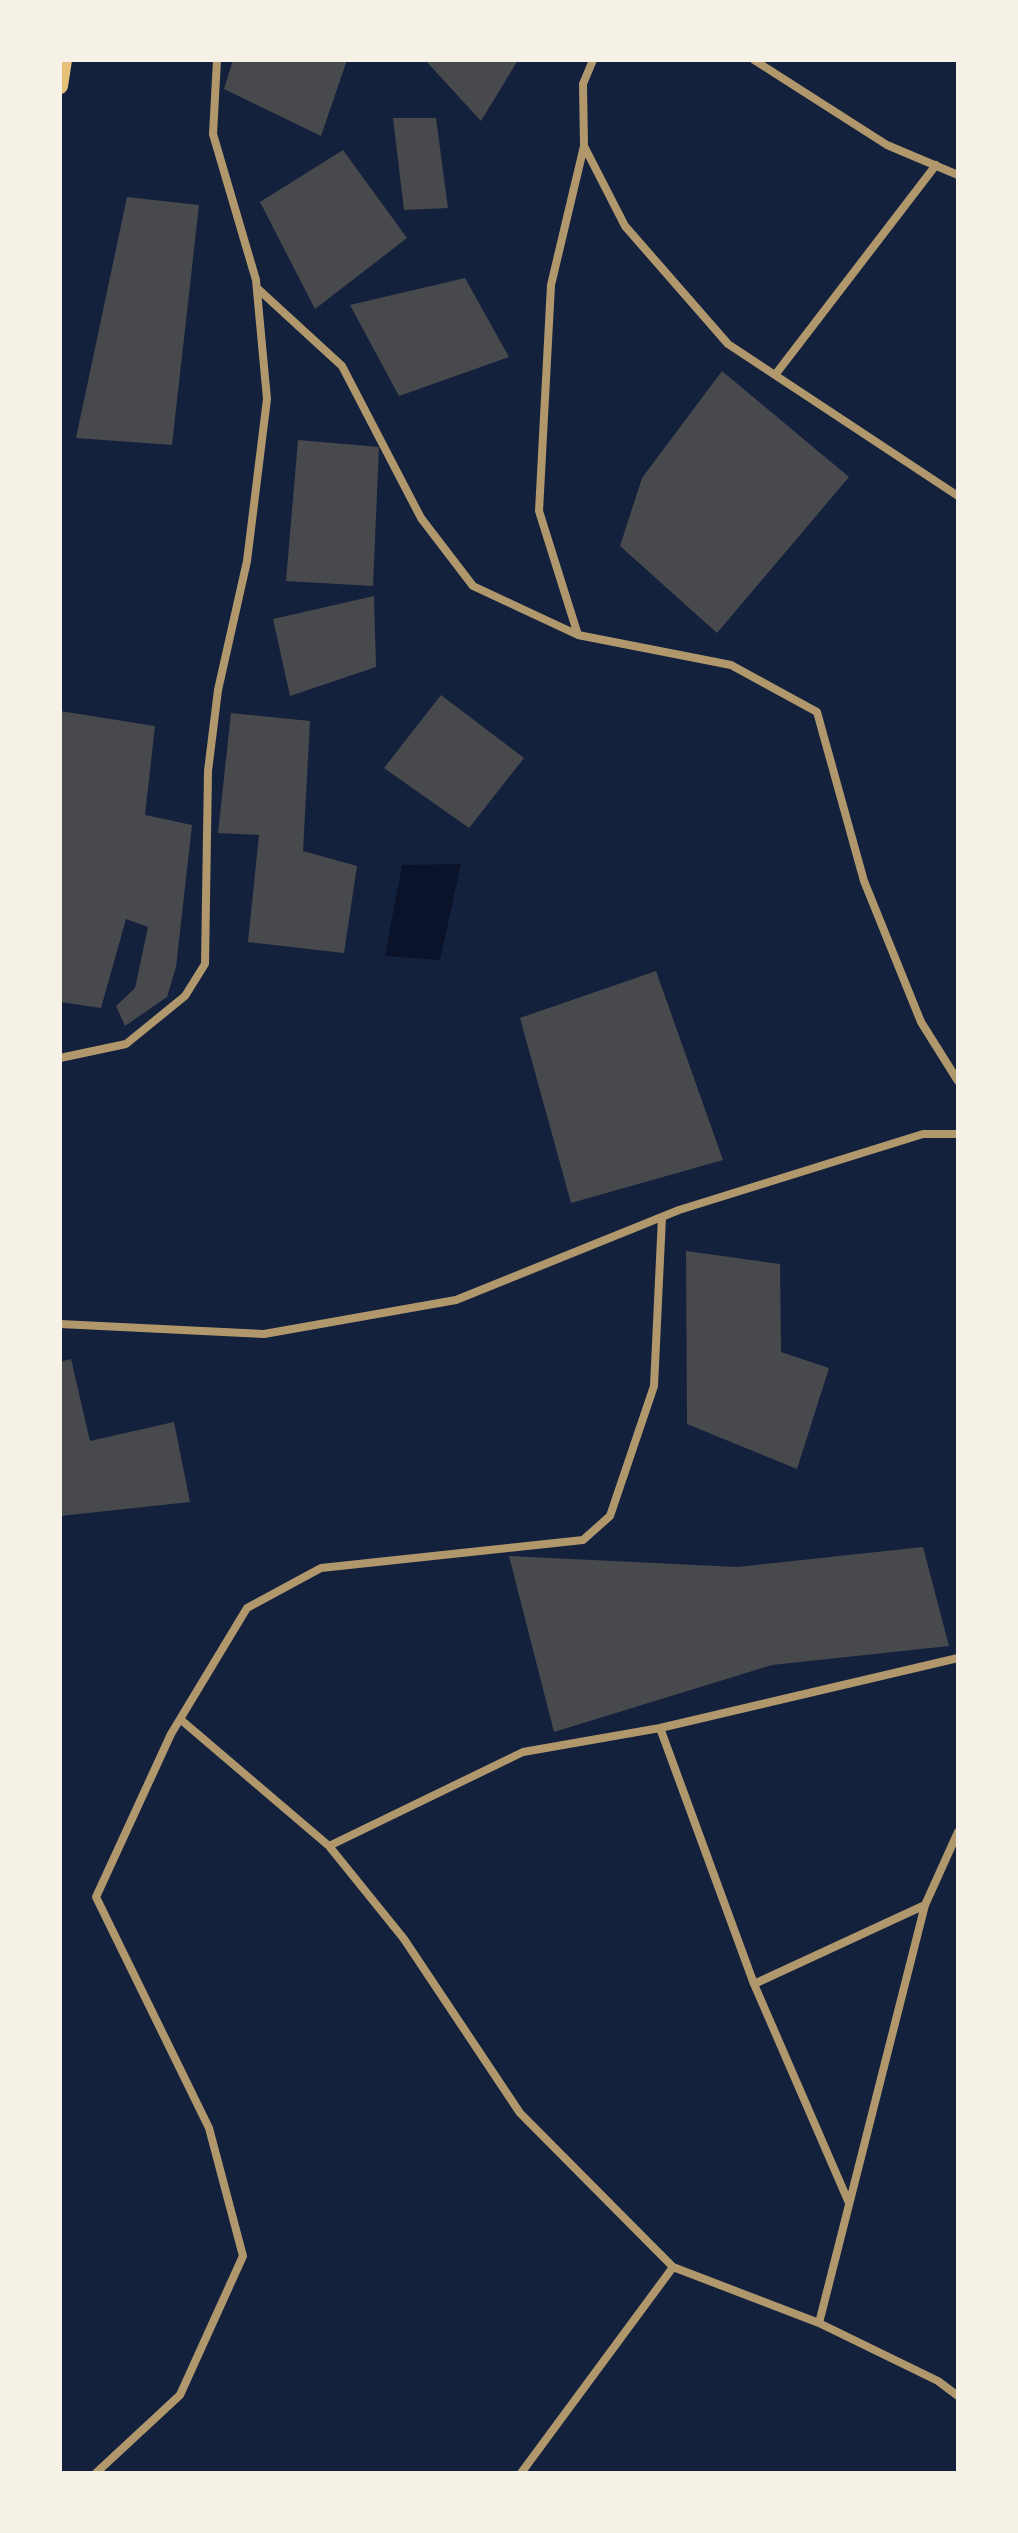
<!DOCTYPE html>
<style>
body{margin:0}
#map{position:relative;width:1018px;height:2533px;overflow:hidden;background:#14213d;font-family:Figtree,sans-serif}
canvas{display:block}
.frame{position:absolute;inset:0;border:62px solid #f6f1e7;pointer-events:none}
</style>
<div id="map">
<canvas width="1018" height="2533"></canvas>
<div class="frame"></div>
</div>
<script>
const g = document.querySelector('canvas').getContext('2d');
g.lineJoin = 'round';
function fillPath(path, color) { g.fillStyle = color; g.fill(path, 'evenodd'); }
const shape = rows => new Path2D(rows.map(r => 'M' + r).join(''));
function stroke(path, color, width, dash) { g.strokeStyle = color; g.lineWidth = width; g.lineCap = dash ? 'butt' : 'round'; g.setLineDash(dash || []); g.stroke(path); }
const water = shape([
 [461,864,440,960,385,956,402,865]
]);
const building = shape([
 [233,60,347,60,321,136,224,89],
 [425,60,518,60,481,121],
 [393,118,436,118,448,208,404,210],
 [343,150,407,238,315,309,260,202],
 [127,197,199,205,172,445,76,438],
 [465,278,509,357,399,396,350,305],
 [722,371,849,477,717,633,620,546,642,478],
 [298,440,379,447,373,586,286,581],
 [374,596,376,667,290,696,273,619],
 [441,695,524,758,469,828,384,768],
 [60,711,155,726,145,815,192,825,176,967,167,997,125,1026,116,1006,135,988,148,927,126,919,101,1008,60,1002],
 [231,713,310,721,303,851,357,866,344,953,248,942,259,835,218,833],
 [656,971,723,1160,571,1203,520,1018],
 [686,1251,780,1264,781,1352,829,1368,797,1469,687,1424],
 [71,1359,90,1441,174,1422,190,1502,60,1516,60,1362],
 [923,1547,949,1646,772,1665,554,1732,509,1556,737,1567]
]);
const minor = shape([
 [593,60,583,84,584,146,551,285,539,511,578,635,731,665,817,712,864,881,921,1022,958,1081],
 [754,60,887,145,958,175],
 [584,146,625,226,728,344,958,496],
 [257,288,342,366,421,518,473,586,578,635],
 [775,375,936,165],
 [60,1058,126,1044,185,996,205,964,208,771,218,690,247,561,267,399,256,280,213,134,217,60],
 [60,1324,264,1334,456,1300,679,1210,923,1134,958,1134],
 [180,1719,329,1846],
 [660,1728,754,1984],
 [958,1832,925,1905,819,2323,938,2381,958,2396],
 [849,2203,754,1984,925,1905],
 [819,2323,673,2267,520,2113,404,1939,329,1846,523,1752,660,1728,958,1658],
 [96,2473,180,2395,243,2256,209,2128,96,1897,171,1734,247,1608,321,1568,583,1540,610,1516,654,1386,662,1217],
 [521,2473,673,2267]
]);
const secondary = shape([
 [60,86,64,60]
]);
fillPath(water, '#0b132b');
fillPath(building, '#48494c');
stroke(minor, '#b1986c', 8);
stroke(secondary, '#e5c07b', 16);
</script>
